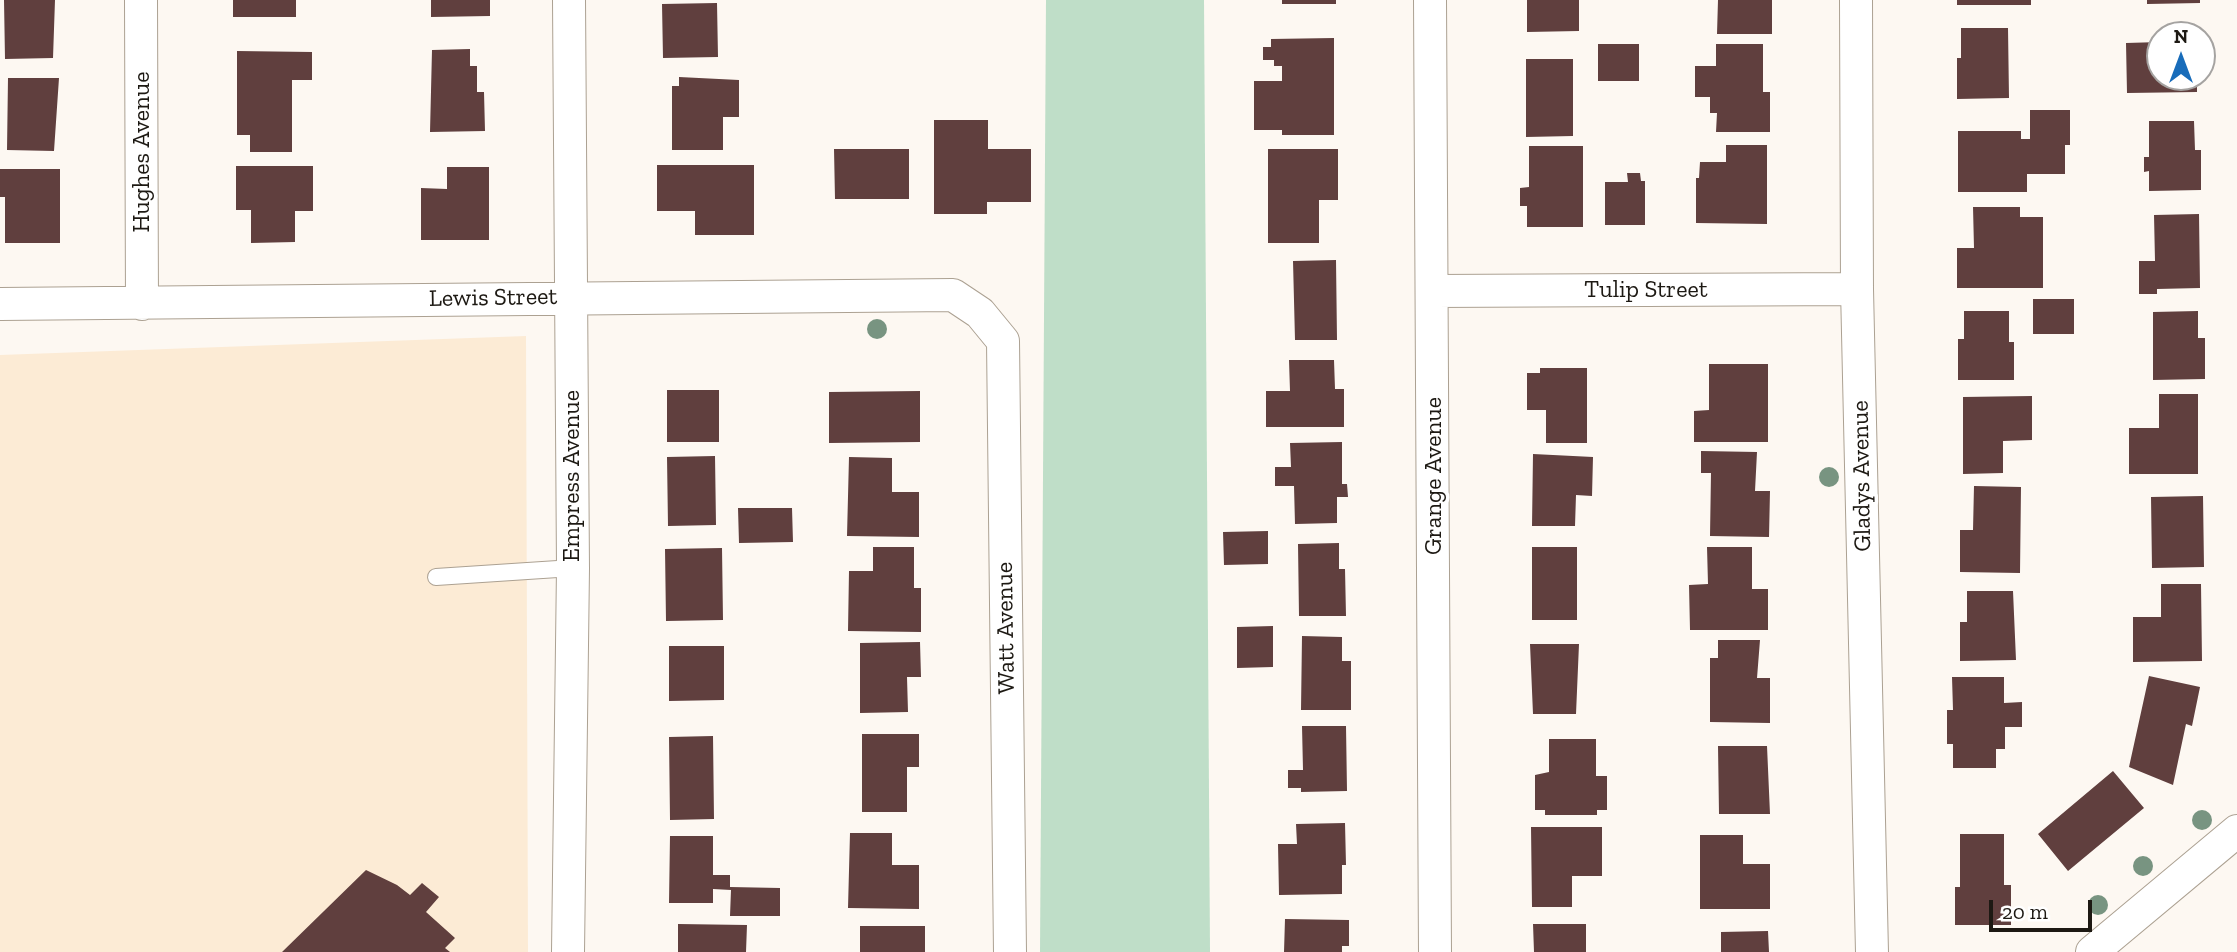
<!DOCTYPE html>
<style>
body{margin:0}
#map{position:relative;width:2237px;height:952px;overflow:hidden;background:#fdf8f2;font-family:"Zilla Slab",serif}
canvas{display:block}
.north{position:absolute;left:2146px;top:21px;width:70px;height:70px;box-sizing:border-box;background:#fff;border:2px solid #a5a3a1;border-radius:50%;rotate:0deg;font-size:19px;font-weight:700;line-height:28px;text-align:center;color:#1d1913}
.north::after{content:'';display:block;margin:auto;width:24px;height:32px;background:#186cba;clip-path:polygon(50% 0,100% 100%,50% 72%,0 100%)}
.scale{position:absolute;left:1989px;top:900px;width:103px;height:32px;box-sizing:border-box;border:4px solid #1d1913;border-top:0;padding-left:9px;font-size:21px;line-height:24px;white-space:nowrap;color:#1d1913;-webkit-text-stroke:5px #fff;paint-order:stroke}
</style>
<div id="map">
<canvas width="2237" height="952"></canvas>
<div class="north">N</div>
<div class="scale">20 m</div>
</div>
<script>
const g = document.querySelector('canvas').getContext('2d');
g.lineJoin = 'round';
function fillPath(path, color) { g.fillStyle = color; g.fill(path, 'evenodd'); }
const shape = rows => new Path2D(rows.map(r => 'M' + r).join(''));
function stroke(path, color, width, dash) { g.strokeStyle = color; g.lineWidth = width; g.lineCap = dash ? 'butt' : 'round'; g.setLineDash(dash || []); g.stroke(path); }
function label(font, color, halo, rows, align = 'center') {
  g.font = font + ' "Zilla Slab",serif'; g.lineWidth = 7; g.setLineDash([]); g.textBaseline = 'middle'; g.strokeStyle = halo; g.fillStyle = color; for (const [text, x, y, turn = 0] of rows) {
    g.save(); g.translate(x, y); g.rotate((+turn || 0) * Math.PI / 180); g.textAlign = isNaN(turn) ? turn : align; if (halo) g.strokeText(text, 0, 0); g.fillText(text, 0, 0); g.restore();
  }
}
const built = shape([
 [526,336,528,952,0,952,0,355]
]);
const green = shape([
 [1046,0,1204,0,1210,952,1040,952]
]);
const building = shape([
 [4,0,55,0,53,58,5,59],
 [233,0,296,0,296,17,233,17],
 [431,0,490,0,490,16,431,17],
 [1282,0,1336,0,1336,4,1282,4],
 [1527,0,1579,0,1579,31,1527,32],
 [1718,0,1772,0,1772,34,1717,34],
 [1957,0,2031,0,2031,5,1957,5],
 [2147,0,2200,0,2200,3,2147,4],
 [717,3,718,57,663,58,662,4],
 [1961,28,2008,28,2009,98,1957,99,1957,58,1961,58],
 [1334,38,1334,135,1282,135,1282,130,1254,130,1254,81,1282,81,1282,66,1274,66,1274,60,1263,60,1263,47,1271,47,1271,39],
 [2160,42,2160,77,2197,77,2197,92,2127,93,2126,43],
 [1598,44,1639,44,1639,81,1598,81],
 [1716,44,1763,44,1763,92,1770,92,1770,132,1716,132,1717,113,1710,113,1710,97,1695,97,1695,66,1716,66],
 [470,49,470,66,477,66,477,92,484,92,485,131,430,132,432,50],
 [237,51,312,52,312,80,292,80,292,152,250,152,250,135,237,135],
 [1526,59,1573,59,1573,136,1526,137],
 [679,77,739,80,739,117,723,117,723,150,672,150,672,86,679,86],
 [8,78,59,78,54,151,7,150],
 [2030,110,2070,110,2070,145,2065,145,2065,174,2027,174,2027,192,1958,192,1958,131,2021,131,2021,139,2030,139],
 [934,120,988,120,988,149,1031,149,1031,202,987,202,987,214,934,214],
 [2149,121,2194,121,2195,150,2201,150,2201,190,2149,191,2149,171,2144,172,2144,157,2149,157],
 [1726,145,1767,145,1767,224,1696,223,1696,178,1699,178,1700,162,1726,162],
 [1529,146,1583,146,1583,227,1527,227,1527,206,1520,206,1520,188,1529,187],
 [834,149,909,149,909,199,835,199],
 [1268,149,1338,149,1338,200,1319,200,1319,243,1268,243],
 [657,165,754,165,754,235,695,235,695,211,657,211],
 [236,166,313,166,313,211,295,211,295,242,251,243,251,210,236,210],
 [447,167,489,167,489,240,421,240,421,188,447,189],
 [0,169,60,169,60,243,5,243,5,197,0,197],
 [1627,173,1640,173,1641,181,1645,181,1645,225,1605,225,1605,182,1628,182],
 [1973,207,2020,207,2020,217,2043,217,2043,288,1957,288,1957,248,1974,248],
 [2199,214,2200,288,2157,289,2157,294,2139,294,2139,261,2155,261,2154,215],
 [1336,260,1337,340,1295,340,1293,261],
 [2033,299,2074,299,2074,334,2033,334],
 [1964,311,2009,311,2009,342,2014,342,2014,380,1958,380,1958,339,1964,339],
 [2198,311,2198,338,2205,338,2205,379,2153,380,2153,312],
 [1289,360,1334,360,1335,389,1344,389,1344,427,1266,427,1266,391,1290,391],
 [1709,364,1768,364,1768,442,1694,442,1694,411,1709,410],
 [1540,368,1587,368,1587,443,1546,443,1546,410,1527,410,1527,373,1540,373],
 [667,390,719,390,719,442,667,442],
 [920,391,920,442,829,443,829,392],
 [2159,394,2198,394,2198,474,2129,474,2129,428,2159,428],
 [2032,396,2032,440,2003,441,2003,473,1963,474,1963,397],
 [1342,442,1342,484,1347,484,1348,497,1337,497,1337,523,1295,524,1294,486,1275,486,1275,467,1291,467,1290,443],
 [1701,451,1757,452,1755,491,1770,491,1769,537,1710,536,1711,473,1701,473],
 [1533,454,1593,457,1592,496,1576,495,1575,526,1532,526],
 [715,456,716,525,668,526,667,457],
 [849,457,892,458,892,492,919,492,919,537,847,536],
 [1974,486,2021,487,2020,573,1960,572,1960,530,1973,530],
 [2203,496,2204,567,2152,568,2151,497],
 [738,508,792,508,793,542,739,543],
 [1268,531,1268,564,1224,565,1223,532],
 [1339,543,1339,569,1345,569,1346,616,1299,616,1298,544],
 [873,547,914,547,914,588,921,588,921,632,848,631,849,571,873,571],
 [1532,547,1577,547,1577,620,1532,620],
 [1707,547,1752,547,1752,589,1768,589,1768,630,1690,630,1689,585,1708,584],
 [722,548,723,620,666,621,665,549],
 [2161,584,2201,584,2202,661,2133,662,2133,617,2161,617],
 [1967,591,2013,591,2016,660,1960,661,1960,622,1967,622],
 [1273,626,1273,667,1237,668,1237,627],
 [1302,636,1342,637,1342,661,1351,661,1351,710,1301,710],
 [1718,640,1760,640,1757,678,1770,678,1770,723,1710,722,1710,658,1718,658],
 [920,642,921,677,907,677,908,712,860,713,860,643],
 [1530,644,1579,644,1576,714,1533,714],
 [669,646,724,646,724,700,669,701],
 [2149,676,2200,687,2192,726,2186,724,2173,785,2129,767],
 [1952,677,2004,677,2004,703,2022,702,2022,727,2005,727,2005,749,1996,749,1996,768,1953,768,1953,744,1947,744,1947,710,1953,710],
 [1302,726,1346,726,1347,791,1301,792,1301,788,1288,788,1288,770,1303,770],
 [862,734,919,734,919,767,907,767,907,812,862,812],
 [713,736,714,819,670,820,669,737],
 [1549,739,1596,739,1596,776,1607,776,1607,810,1597,810,1597,815,1545,815,1545,810,1535,810,1535,775,1549,772],
 [1718,746,1767,746,1770,814,1719,814],
 [2113,771,2144,808,2068,871,2038,834],
 [1345,823,1346,865,1342,865,1342,894,1279,895,1278,844,1297,844,1296,824],
 [1531,827,1602,827,1602,876,1572,876,1572,907,1532,907],
 [850,833,892,833,892,865,919,865,919,909,848,908],
 [1960,834,2004,834,2004,885,2011,885,2011,925,1955,925,1955,887,1960,887],
 [1700,835,1743,835,1743,864,1770,864,1770,909,1700,909],
 [670,836,713,836,713,875,730,875,730,887,780,888,780,916,730,916,731,890,713,889,713,903,669,903],
 [366,870,397,885,410,895,422,883,439,897,426,912,455,938,445,948,450,952,282,952],
 [1285,919,1349,920,1349,946,1342,946,1342,952,1284,952],
 [678,924,747,925,746,952,678,952],
 [1533,924,1586,924,1586,952,1534,952],
 [860,926,925,926,925,952,860,952],
 [1768,931,1769,952,1721,952,1721,932]
]);
const service = shape([
 [436,577,573,568]
]);
const minor = shape([
 [141,0,142,304],
 [1430,0,1435,952],
 [1856,0,1857,289,1872,952],
 [1434,291,1857,289],
 [0,304,953,295,980,313,1003,341,1010,952],
 [568,952,573,568,569,0],
 [2092,952,2237,831]
]);
const trees = [
 [877,329],
 [1829,477],
 [2202,820],
 [2143,866],
 [2098,905]
];
const streetNames = [
 ["Hughes Avenue",142,152,-90],
 ["Tulip Street",1646,290],
 ["Lewis Street",493,298,-1],
 ["Empress Avenue",572,476,-90],
 ["Grange Avenue",1434,476,-90],
 ["Gladys Avenue",1862,476,-91],
 ["Watt Avenue",1006,628,-91]
];
fillPath(built, '#fcebd5');
fillPath(green, '#bfdec8');
fillPath(building, '#603f3e');
stroke(service, '#aca192', 18);
stroke(minor, '#aca192', 34);
stroke(service, '#fff', 16);
stroke(minor, '#fff', 32);
g.fillStyle = '#789481';
for (const [x, y] of trees) { g.beginPath(); g.arc(x, y, 10, 0, 2 * Math.PI); g.fill(); }
label('24px', '#1d1913', '#fff', streetNames);
</script>
